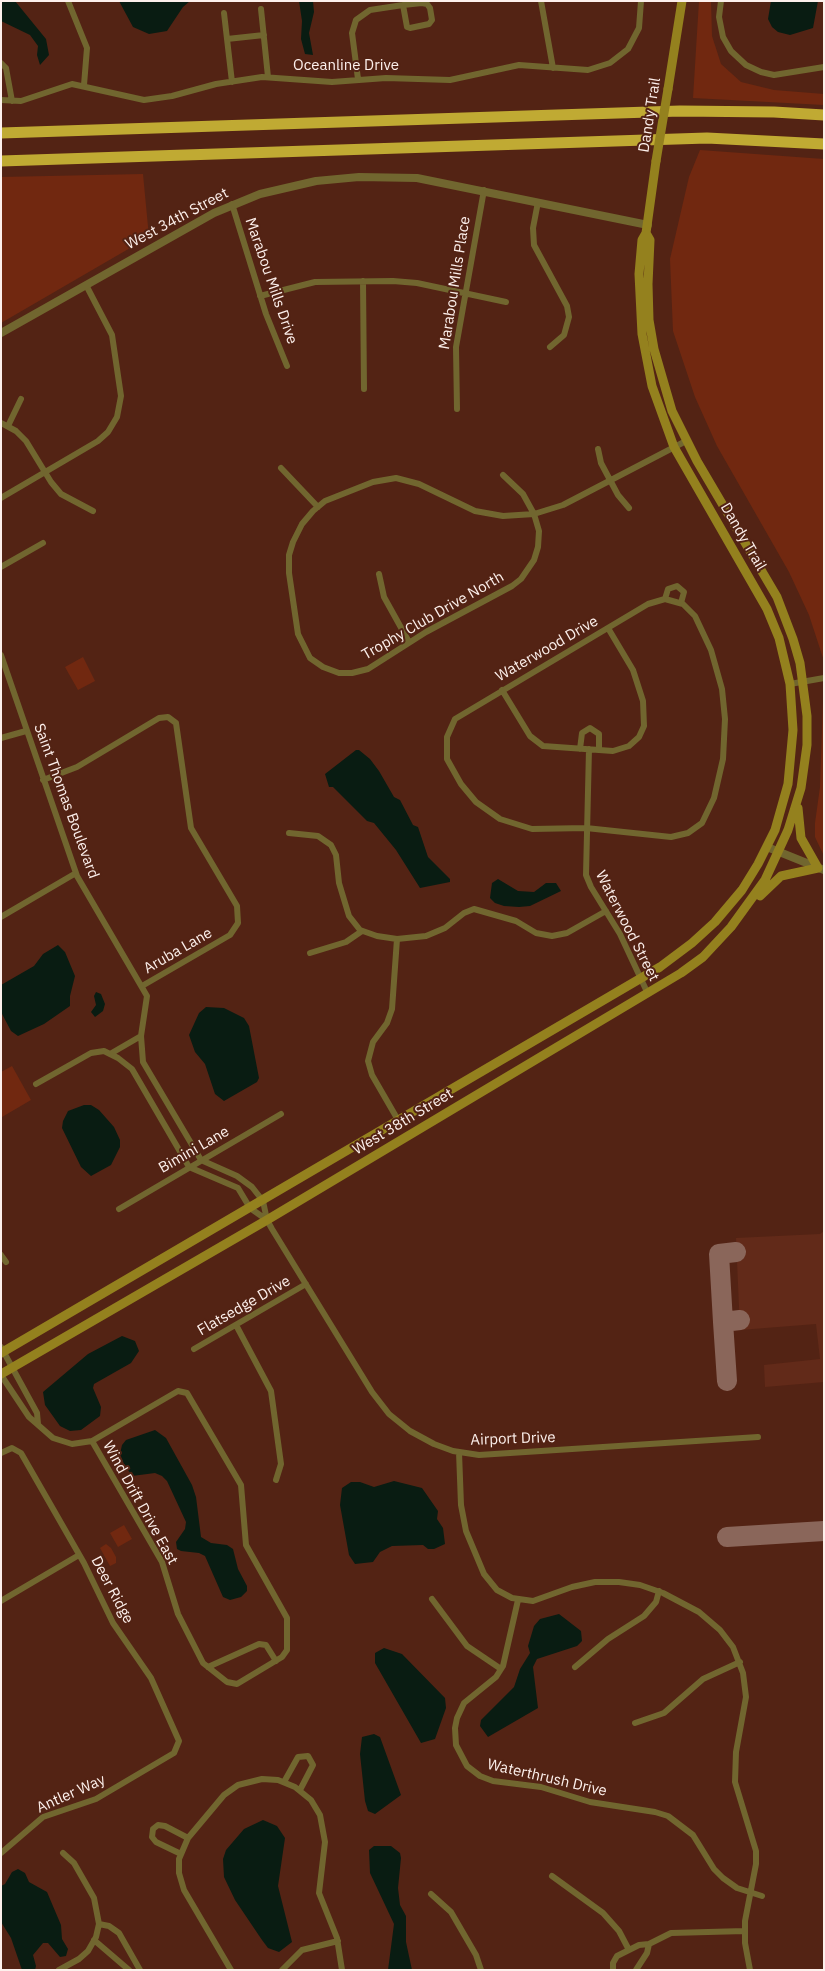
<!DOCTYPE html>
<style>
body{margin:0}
#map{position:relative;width:825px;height:1971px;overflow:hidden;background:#532314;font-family:"IBM Plex Sans",sans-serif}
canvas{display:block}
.frame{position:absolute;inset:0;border:2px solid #fdf0ec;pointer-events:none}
</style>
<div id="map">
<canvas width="825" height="1971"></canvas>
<div class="frame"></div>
</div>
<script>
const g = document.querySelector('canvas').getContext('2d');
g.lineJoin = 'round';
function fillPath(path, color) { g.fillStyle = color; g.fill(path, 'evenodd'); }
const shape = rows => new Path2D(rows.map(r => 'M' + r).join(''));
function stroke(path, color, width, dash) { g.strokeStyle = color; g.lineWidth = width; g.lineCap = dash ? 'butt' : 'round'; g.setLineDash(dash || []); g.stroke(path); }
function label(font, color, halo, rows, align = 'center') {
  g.font = font + ' "IBM Plex Sans",sans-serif'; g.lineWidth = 4; g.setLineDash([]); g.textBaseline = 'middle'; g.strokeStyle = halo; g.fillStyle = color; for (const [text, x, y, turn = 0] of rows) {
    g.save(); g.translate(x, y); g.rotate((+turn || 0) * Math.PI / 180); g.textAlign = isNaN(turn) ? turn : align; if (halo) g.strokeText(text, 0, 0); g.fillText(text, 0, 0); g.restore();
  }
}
const built = shape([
 [824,1231,824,1382,765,1387,764,1365,820,1359,816,1324,740,1330,736,1238,820,1234]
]);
const green = shape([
 [699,1,711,1,712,36,721,64,741,82,774,90,824,94,824,105,693,98],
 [700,150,824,159,824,661,809,615,789,572,717,446,695,397,673,331,670,259,689,177],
 [143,174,149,237,1,323,1,177],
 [83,657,95,681,78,690,65,667],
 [824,671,824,856,815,837,815,823,820,787],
 [12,1066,31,1100,2,1117,1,1072],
 [124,1525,132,1539,118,1547,110,1533],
 [106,1544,111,1548,116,1557,116,1563,110,1566,100,1548]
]);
const water = shape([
 [1,1,15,1,46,39,49,55,40,65,37,55,38,46,30,35,1,21],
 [119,1,190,1,183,7,167,31,149,34,133,27],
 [299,1,313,1,314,12,309,33,313,55,305,54,301,39,302,21],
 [771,1,818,1,813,28,790,35,778,32,772,27,768,19],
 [356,750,359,750,370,759,379,771,394,797,400,800,413,825,418,827,428,857,450,879,450,882,420,888,396,850,374,823,367,821,333,787,329,787,325,774],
 [498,879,518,891,534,892,546,883,556,883,561,891,530,906,519,907,504,906,495,903,490,898,492,883],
 [58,945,65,952,75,976,70,996,70,1006,44,1024,18,1036,11,1031,1,1012,1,985,34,966,43,954],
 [96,992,101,994,105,1004,103,1011,95,1017,91,1012,96,1005,94,996],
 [206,1007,224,1008,244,1018,249,1026,259,1078,257,1082,224,1101,215,1094,205,1064,195,1052,189,1035,199,1013],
 [84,1105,91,1105,99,1110,114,1127,120,1140,120,1147,111,1165,91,1176,81,1167,62,1128,63,1121,68,1111],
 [122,1336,135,1341,139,1351,131,1363,94,1384,93,1388,101,1407,100,1416,81,1430,70,1431,60,1426,45,1405,43,1392,88,1354],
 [155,1430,166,1438,192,1485,196,1497,201,1537,211,1543,227,1545,233,1549,238,1569,247,1586,247,1591,241,1597,230,1600,223,1597,205,1556,199,1553,181,1551,177,1549,176,1542,185,1529,186,1522,167,1481,162,1476,155,1473,132,1476,124,1464,120,1454,122,1445,126,1440],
 [394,1481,422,1488,438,1511,437,1519,443,1528,445,1544,434,1549,428,1549,423,1545,392,1546,380,1552,373,1562,355,1564,349,1555,340,1505,342,1488,351,1482,360,1482,374,1487],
 [559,1614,581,1631,582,1641,577,1646,537,1659,533,1667,538,1708,488,1737,480,1726,481,1720,514,1687,520,1669,530,1653,528,1646,534,1626,540,1619],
 [384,1648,402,1654,445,1698,446,1708,435,1739,421,1743,375,1663,375,1653],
 [374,1734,380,1737,401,1795,375,1814,368,1811,365,1801,360,1754,362,1737],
 [263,1820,277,1826,285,1838,278,1886,292,1942,279,1952,268,1948,262,1940,235,1900,224,1877,223,1859,226,1850,244,1829],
 [374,1846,391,1846,400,1853,401,1858,398,1888,400,1905,406,1916,406,1942,412,1970,388,1970,394,1924,370,1873,369,1850],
 [18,1869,25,1873,29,1882,47,1892,61,1925,62,1939,68,1949,66,1956,60,1957,48,1943,43,1943,33,1955,36,1966,35,1970,22,1970,11,1938,1,1922,1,1886,5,1884,12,1872]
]);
const taxiway = shape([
 [723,1322,719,1254,736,1252],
 [727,1381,723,1322,740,1320],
 [727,1537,824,1531]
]);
const minor = shape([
 [68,1,87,48,84,85],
 [541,1,553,68],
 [721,1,719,17,723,37,731,51,746,65,761,72,774,75,824,67],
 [422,3,427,4,430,8,432,20,429,24,410,28,407,27,403,5,422,3],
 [261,9,268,77],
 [224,13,232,82],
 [227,39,264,35],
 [1,63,6,68,12,101],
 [358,79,352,33,356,20,370,10,403,5],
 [1,100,21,101,72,84,144,100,172,96,216,84,262,77,332,82,386,78,450,80,519,65,588,70,610,63,628,49,639,28,641,1],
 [538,202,533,228,534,245,567,306,569,317,564,335,550,347],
 [232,204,266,314,287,366],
 [363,281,364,389],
 [260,296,315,282,393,281,417,283,506,302],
 [457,409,456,347,484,190],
 [1,423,16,431,26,441,51,482,61,494,93,511],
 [8,426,21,399],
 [598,449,601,463,618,495,629,508],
 [281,468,318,507],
 [503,475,523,494,534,514,539,531,538,547,534,560,521,579,512,586,426,632,368,669,352,673,339,673,323,667,310,658,298,634,289,573,289,555,293,542,302,524,313,511,325,501,373,482,396,478,419,484,475,511,503,516,534,514,563,505,686,441],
 [1,498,98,441,108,432,117,417,121,396,112,335,86,285],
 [1,567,43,543],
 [379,574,384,597,409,642],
 [665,599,683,604,695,616,711,650,722,689,725,719,723,759,714,798,702,823,688,833,671,837,586,828,532,829,500,819,476,802,461,784,447,759,447,737,455,719,648,604,665,599],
 [665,599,668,589,677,586,684,592,681,603],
 [1,655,77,876,147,996,141,1036,143,1062,201,1160,237,1176,252,1187,263,1201,267,1220,272,1229,372,1392,389,1414,410,1431,434,1444,453,1451,479,1455,758,1437],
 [790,684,824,678],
 [502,690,530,736,543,746,613,751,629,746,639,737,644,726,643,701,633,670,608,628],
 [1,738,26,731],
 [580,749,582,733,590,728,599,734,599,750],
 [589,749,586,875,591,887,620,934,648,994],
 [43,780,77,767,159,718,168,717,176,723,191,828,237,906,238,923,230,935,142,986],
 [289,833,318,836,331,845,336,855,339,883,349,916,360,930,377,936,397,939,426,936,445,928,464,913,474,909,516,921,536,933,552,936,567,933,606,911],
 [1,917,76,873],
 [397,939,392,1009,387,1023,373,1042,368,1061,372,1075,398,1120],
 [310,953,346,942,362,931],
 [110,1054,141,1036],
 [36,1084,91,1053,104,1051,118,1058,132,1069,189,1167,238,1188,250,1208,267,1220],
 [119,1209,281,1114],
 [1,1255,6,1262],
 [236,1325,271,1391,281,1464,276,1480],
 [1,1347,37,1413,38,1424],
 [194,1349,306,1284],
 [1,1375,29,1417,53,1438,72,1444,92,1441,178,1391,187,1393,241,1485,246,1545,287,1618,287,1650,282,1657,237,1684,227,1682,203,1663,178,1614,162,1562,92,1441],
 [459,1452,461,1505,466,1531,484,1574,497,1590,512,1598,533,1601,572,1587,595,1582,619,1582,640,1585,663,1593,699,1612,720,1630,733,1647,743,1673,746,1697,736,1752,735,1782,756,1851,756,1864,745,1921,745,1943,750,1970],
 [1,1453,12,1448,21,1453,84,1563,113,1623,151,1678,179,1741,174,1753,96,1799,43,1817,1,1853],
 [432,1599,467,1646,501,1669],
 [518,1600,503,1666,496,1677,464,1703,457,1718,455,1728,456,1745,467,1766,480,1776,493,1781,541,1787,590,1802,655,1812,668,1816,693,1835,714,1869,723,1878,737,1888,762,1896],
 [1,1601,79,1555],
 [208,1667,259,1644,266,1645,276,1661],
 [575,1667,608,1639,644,1616,656,1602,659,1591],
 [635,1723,664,1713,703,1679,740,1662],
 [284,1782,298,1757,308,1756,313,1765,300,1790],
 [181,1854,156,1842,152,1837,153,1829,158,1825,165,1826,188,1838],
 [552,1876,603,1913,619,1931,629,1950],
 [431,1894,451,1912,476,1955,481,1970],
 [99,1924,109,1926,119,1933,140,1970],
 [94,1940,129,1970],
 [59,1970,79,1959,88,1951,96,1937,99,1924,94,1898,74,1863,63,1853],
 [231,1970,184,1890,179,1873,179,1859,188,1838,224,1795,238,1785,262,1779,278,1780,295,1787,311,1800,320,1815,325,1842,319,1893,337,1938,342,1970],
 [282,1970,302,1950,338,1941],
 [613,1970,613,1963,617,1956,639,1945,649,1944,671,1933,745,1931],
 [636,1970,647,1953,649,1944]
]);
const tertiary = shape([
 [1,333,214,213,260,194,316,181,359,177,417,178,648,225],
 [767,847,824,870]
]);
const secondary = shape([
 [668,89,682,1],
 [798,808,801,838,818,868],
 [760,896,781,876,818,868],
 [1,1353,660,967,692,943,715,922,742,890,758,864,775,830,788,784,793,730,790,684,779,638,767,609,674,447,652,386,642,334,639,274,642,240,646,233,656,161],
 [1,1374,267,1220,681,973,703,957,731,927,765,880,788,830,801,788,807,745,807,716,800,663,793,639,777,597,697,461,672,411,654,349,649,320,648,284,650,240,646,233]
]);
const motorway = shape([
 [1,133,680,111,774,112,824,115],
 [1,161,707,138,824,144]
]);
const secondaryBridge = shape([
 [656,161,668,89]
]);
const streetNames = [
 ["Oceanline Drive",346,66],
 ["Dandy Trail",650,115,-81],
 ["West 34th Street",177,219,-28],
 ["Marabou Mills Drive",271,281,71],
 ["Marabou Mills Place",455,283,-81],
 ["Dandy Trail",743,537,60],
 ["Trophy Club Drive North",433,616,-30],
 ["Waterwood Drive",547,649,-30],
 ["Saint Thomas Boulevard",66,801,70],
 ["Waterwood Street",627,926,63],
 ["Aruba Lane",178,951,-30],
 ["West 38th Street",403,1122,-31],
 ["Bimini Lane",194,1150,-30],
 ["Flatsedge Drive",244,1306,-30],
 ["Airport Drive",513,1439,-2],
 ["Wind Drift Drive East",140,1503,61],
 ["Deer Ridge",112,1590,62],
 ["Waterthrush Drive",547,1778,13],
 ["Antler Way",71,1794,-24]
];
fillPath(built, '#622a19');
fillPath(green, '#712810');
fillPath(water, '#091c12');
stroke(taxiway, '#8a665a', 20);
stroke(minor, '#71662f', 6);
stroke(tertiary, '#71662f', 8);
stroke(secondary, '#94811e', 9);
stroke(motorway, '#c0aa33', 11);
stroke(secondaryBridge, '#94811e', 9);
label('15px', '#fdf0ec', '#532314', streetNames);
</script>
